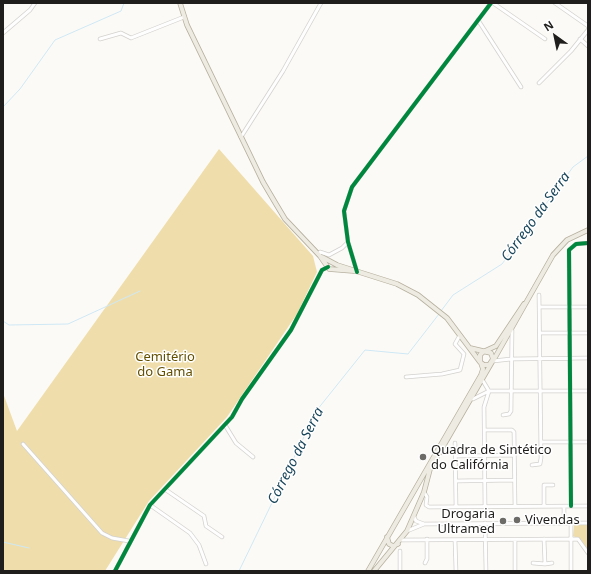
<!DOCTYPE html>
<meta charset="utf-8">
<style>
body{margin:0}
#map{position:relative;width:591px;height:574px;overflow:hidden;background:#fcfaf6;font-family:"Noto Sans",sans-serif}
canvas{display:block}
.frame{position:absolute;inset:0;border:4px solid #1f1e1c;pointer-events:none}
.north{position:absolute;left:535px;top:16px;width:40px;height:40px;-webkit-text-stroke:3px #fff;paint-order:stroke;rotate:327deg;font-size:11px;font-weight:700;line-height:16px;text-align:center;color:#1f1e1c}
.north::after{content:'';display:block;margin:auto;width:14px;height:18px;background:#1f1e1c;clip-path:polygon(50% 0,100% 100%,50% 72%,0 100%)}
</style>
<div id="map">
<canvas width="591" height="574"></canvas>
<div class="frame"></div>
<div class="north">N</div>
</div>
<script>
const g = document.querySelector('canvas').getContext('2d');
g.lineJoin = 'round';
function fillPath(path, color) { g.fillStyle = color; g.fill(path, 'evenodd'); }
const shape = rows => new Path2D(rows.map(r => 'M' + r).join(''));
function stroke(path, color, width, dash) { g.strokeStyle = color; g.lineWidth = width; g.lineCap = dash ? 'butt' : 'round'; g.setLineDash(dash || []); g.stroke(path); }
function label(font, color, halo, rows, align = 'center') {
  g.font = font + ' "Noto Sans",sans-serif'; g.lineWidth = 3; g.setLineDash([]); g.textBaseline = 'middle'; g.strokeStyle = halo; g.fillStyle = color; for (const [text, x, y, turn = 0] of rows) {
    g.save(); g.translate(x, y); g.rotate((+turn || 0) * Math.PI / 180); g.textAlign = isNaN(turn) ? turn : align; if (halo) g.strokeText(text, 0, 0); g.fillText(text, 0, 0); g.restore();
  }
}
const green = shape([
 [219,149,313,256,317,272,297,314,227,417,149,501,105,571,3,571,3,393,17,431],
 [574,525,588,525,588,550,581,540,573,536]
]);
const stream = shape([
 [3,107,20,89,55,40,121,11,124,3],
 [441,311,453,295,502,264,573,167,588,156],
 [3,321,9,325,68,324,140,291],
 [3,542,29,548],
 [239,571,317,410,365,350,408,354,439,314]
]);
const minor = shape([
 [493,3,545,39],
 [555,3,588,26],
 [478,20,521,87],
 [3,33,30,10,35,3],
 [100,39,121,33,131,38,184,17],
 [580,39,588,46],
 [539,83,571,51,588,30],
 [241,137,283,71,321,3],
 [318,254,320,252,329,255,342,248,348,242],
 [357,272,348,242,344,211,352,187,491,3],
 [540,307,588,307],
 [540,333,588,333],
 [493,361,511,359,588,358],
 [406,377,442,374,460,370,464,354,455,344,460,335],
 [483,381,489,391],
 [473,399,489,391,588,391],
 [503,415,509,414,511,411,512,330],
 [225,425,236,443,253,457],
 [485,430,512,430,514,432,515,506],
 [541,442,588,442],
 [455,443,456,506],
 [23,444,102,533,112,538,129,541],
 [456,456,514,455],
 [532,465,540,464,541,458,539,295],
 [456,481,514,480],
 [166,490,204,516,206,526,222,537],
 [424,492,427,497,426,505,429,507,588,506],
 [150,505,190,533,199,545,206,564],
 [485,506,484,407,489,391],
 [544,506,544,485,553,485],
 [571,506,569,250,576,244,588,243],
 [564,507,564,523],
 [414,517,416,521,424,524],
 [485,523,486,571],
 [407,531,424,524,588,523],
 [401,540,578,539,588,553],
 [455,540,456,571],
 [515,540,515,571],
 [400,551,400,571],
 [425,563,427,559,427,539],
 [533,563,545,564,544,539],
 [545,564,552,563],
 [115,571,150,505,232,417,242,399,291,330,322,270,328,267],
 [571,571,571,523]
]);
const major = shape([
 [180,3,187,25,263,182,276,204,285,219,320,256,329,269,354,271],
 [322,257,337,265,397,284,418,295,447,318,480,362],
 [470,348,491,353,493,359,489,365,484,365,480,362,480,355,483,352],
 [485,351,496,346,524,304],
 [493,361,553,255,567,240,588,230],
 [387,537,389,544,393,546,398,544],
 [368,571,481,375,483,369,481,363],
 [374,571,407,531,424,492,430,469,492,362]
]);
const cycleway = shape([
 [357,272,348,242,344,211,352,187,491,3],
 [571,506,569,250,576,244,588,243],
 [115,571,150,505,232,417,242,399,291,330,322,270,328,267]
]);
const markers = [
 [423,457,4,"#6c6b68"],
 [517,520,4,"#6c6b68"],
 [503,521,4,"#6c6b68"]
];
const parkNames = [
 ["Cemitério",165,357],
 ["do Gama",165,372]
];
const poiNames = [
 ["Quadra de Sintético",431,450],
 ["do Califórnia",431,465],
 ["Drogaria",495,514,"right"],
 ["Ultramed",495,529,"right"],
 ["Vivendas",525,520]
];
const waterNames = [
 ["Córrego da Serra",536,217,-54],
 ["Córrego da Serra",296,456,-63]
];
fillPath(green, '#efdeab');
stroke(stream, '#cee8f5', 1);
stroke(minor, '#d2d1ce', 4.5);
stroke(major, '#b6b09f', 5.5);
stroke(minor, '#fffefe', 3);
stroke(major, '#eeece2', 4);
stroke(cycleway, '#00873e', 4);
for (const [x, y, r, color] of markers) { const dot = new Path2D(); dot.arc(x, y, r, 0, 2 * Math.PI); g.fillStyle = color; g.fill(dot); stroke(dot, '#fff', 1.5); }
label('13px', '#634f00', '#fff', parkNames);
label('13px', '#1f1e1c', '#fff', poiNames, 'left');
label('italic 14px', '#1b475c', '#fff', waterNames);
</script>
